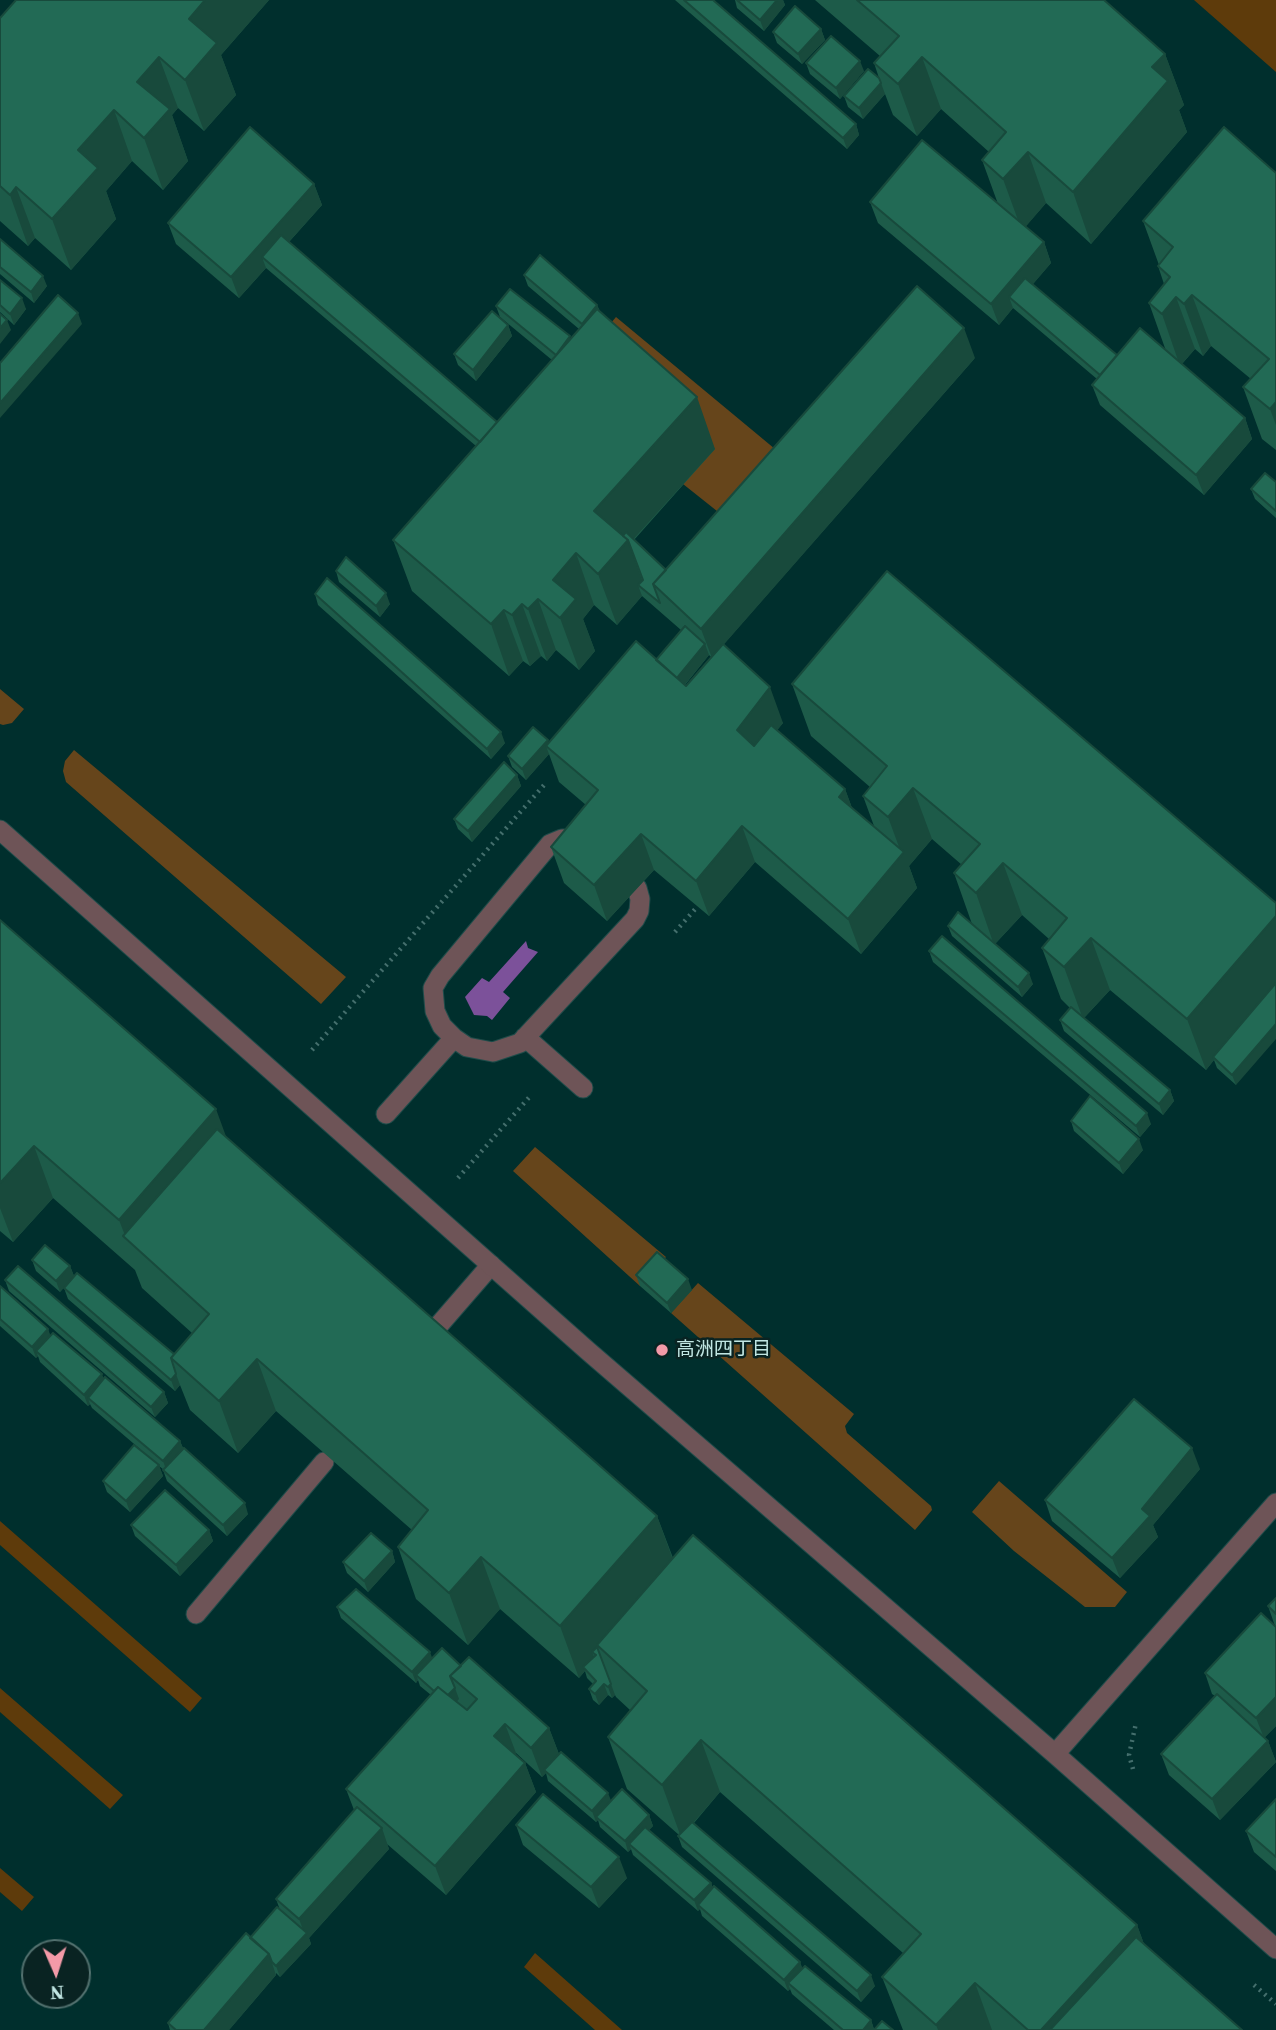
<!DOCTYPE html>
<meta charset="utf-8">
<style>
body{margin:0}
#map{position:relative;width:1276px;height:2030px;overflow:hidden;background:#002f2d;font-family:"Source Serif 4",serif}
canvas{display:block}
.north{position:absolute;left:21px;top:1939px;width:70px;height:70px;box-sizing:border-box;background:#092322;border:2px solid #53716f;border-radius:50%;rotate:177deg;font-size:19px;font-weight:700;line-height:28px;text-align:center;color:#c1e6e3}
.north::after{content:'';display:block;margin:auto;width:24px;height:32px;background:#f39aa8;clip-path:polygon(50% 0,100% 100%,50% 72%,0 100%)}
</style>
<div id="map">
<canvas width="1276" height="2030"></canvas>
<div class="north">N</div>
</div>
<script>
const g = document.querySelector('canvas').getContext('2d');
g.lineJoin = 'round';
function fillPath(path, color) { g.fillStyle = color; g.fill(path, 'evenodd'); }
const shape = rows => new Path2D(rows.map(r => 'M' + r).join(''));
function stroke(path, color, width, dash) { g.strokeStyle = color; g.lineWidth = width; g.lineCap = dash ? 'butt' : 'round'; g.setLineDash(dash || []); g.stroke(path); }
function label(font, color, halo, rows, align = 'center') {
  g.font = font + ' "Source Serif 4","Noto Sans JP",serif'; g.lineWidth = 5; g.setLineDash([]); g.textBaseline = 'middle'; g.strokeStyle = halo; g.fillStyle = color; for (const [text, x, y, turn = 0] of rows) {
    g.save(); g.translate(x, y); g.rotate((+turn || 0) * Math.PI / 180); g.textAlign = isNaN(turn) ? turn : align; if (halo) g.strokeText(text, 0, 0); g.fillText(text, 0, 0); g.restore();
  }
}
const green = shape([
 [1194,0,1276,0,1276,72],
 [0,1521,202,1698,190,1712,0,1545],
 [0,1688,123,1795,110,1809,0,1712],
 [0,1868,34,1897,22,1911,0,1892],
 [535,1953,622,2030,595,2030,524,1967]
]);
const forest = shape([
 [616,317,781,454,727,519,683,484,568,374],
 [0,689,24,709,12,723,3,725,0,724],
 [74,750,346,977,321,1004,66,782,63,771,65,761],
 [535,1147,666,1257,640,1286,513,1171],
 [698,1283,854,1414,845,1426,847,1433,931,1506,932,1510,915,1530,671,1313],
 [999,1481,1127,1592,1115,1607,1085,1607,1014,1551,972,1512]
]);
const water = shape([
 [526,941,528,948,538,952,503,992,510,998,492,1020,487,1016,474,1015,465,997,482,978,489,982]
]);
const path = shape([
 [675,932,697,907],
 [312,1050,544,785],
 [458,1178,532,1094],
 [1133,1769,1129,1755,1136,1723],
 [1254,1985,1276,2004]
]);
const service = shape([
 [525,1037,583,1088],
 [454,1038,467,1047,493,1052,520,1043,635,919,639,911,640,899,637,888],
 [386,1114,454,1038,442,1026,435,1011,433,988,440,976,550,844,562,839,578,839],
 [426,1340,491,1265],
 [196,1614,324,1462]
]);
const tertiary = shape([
 [0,830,588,1351,1055,1754,1276,1949],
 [1055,1754,1276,1503]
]);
const wall = shape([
 [16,0,269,0,221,55,236,95,204,131,178,108,172,115,188,161,163,190,132,161,106,191,116,219,71,270,35,238,28,246,0,221,0,18],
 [675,0,713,0,856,124,859,135,847,149],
 [735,0,783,0,785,5,764,31,737,8],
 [815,0,1104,0,1165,54,1184,105,1179,110,1187,132,1091,244,1046,203,1025,227,1044,242,1051,263,1032,285,1117,355,1166,351,1149,303,1164,284,1158,266,1159,265,1143,221,1276,173,1276,450,1262,439,1243,387,1251,379,1211,346,1203,356,1195,349,1182,364,1245,418,1252,439,1204,495,1100,405,1092,385,1097,379,1013,308,999,325,878,223,870,202,998,204,982,160,989,152,941,109,917,136,893,115,885,94,863,119,848,107,844,96,879,78,874,63,880,56],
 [821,29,825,40,802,64,777,43,773,32],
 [806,63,864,71,840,99,810,74],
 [314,184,322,205,289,242,497,422,552,360,500,317,496,306,571,339,579,329,528,286,524,275,597,305,600,311,715,449,634,540,666,570,975,358,723,645,783,723,777,730,845,789,852,808,874,826,863,796,870,787,811,736,792,684,1276,903,1236,1085,1217,1068,1214,1060,1206,1070,1110,990,1084,1018,1170,1090,1174,1101,1163,1115,1064,1031,1060,1020,1070,1008,1061,999,1042,948,1049,939,1022,915,995,944,1033,984,1022,997,952,936,948,926,972,924,954,873,962,865,932,839,909,866,917,888,861,954,755,862,709,916,654,870,607,921,564,883,551,847,586,805,559,782,549,754,526,780,512,767,508,756,549,743,656,660,681,630,642,596,617,625,594,605,583,619,595,651,579,670,556,650,547,661,541,656,530,666,523,661,509,676,412,591,393,540,476,446,266,268,239,298,176,244,168,223],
 [709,655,711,657,686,686,685,685],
 [0,239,47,286,34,303,0,274],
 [0,280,26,309,14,325,0,312],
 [508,325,512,336,476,381,458,365,454,354],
 [1276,482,1276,518,1255,499,1251,489],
 [336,571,390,604,380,617,339,582],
 [315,594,505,743,491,759,318,605],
 [517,775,521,786,472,842,458,829,454,819],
 [0,920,226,1137,657,1516,673,1558,1137,1925,1144,1944,1242,2030,903,2030,882,1977,903,1953,720,1792,694,1823,875,1986,861,2002,682,1847,678,1836,679,1835,627,1789,608,1737,630,1710,616,1697,615,1695,612,1698,608,1695,599,1705,593,1700,589,1689,593,1684,587,1678,585,1671,579,1678,500,1609,468,1645,416,1599,398,1547,412,1530,276,1411,238,1453,190,1410,180,1385,175,1391,68,1299,64,1288,174,1354,192,1333,142,1288,135,1270,53,1198,13,1242,0,1231],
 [929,951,1151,1124,1140,1137,933,962],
 [1071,1121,1143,1150,1123,1174,1074,1131],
 [32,1260,70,1266,74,1276,60,1292,36,1271],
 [636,1275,692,1290,671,1313,640,1286],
 [5,1280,164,1392,168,1403,155,1417,9,1291],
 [0,1286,48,1329,50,1336,180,1441,183,1448,248,1514,227,1536,167,1481,163,1470,164,1470,159,1466,163,1476,130,1512,107,1492,103,1481,140,1449,92,1408,90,1404,88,1406,40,1362,38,1356,36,1358,0,1326],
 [1200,1469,1153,1525,1158,1537,1120,1578,1052,1521,1045,1500],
 [131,1525,209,1530,213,1541,180,1576,135,1536],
 [392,1551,395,1562,368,1592,347,1573,343,1562],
 [1276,1598,1276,1726,1264,1738,1268,1741,1276,1762,1220,1820,1169,1775,1161,1754,1215,1696,1212,1694,1205,1673,1275,1626,1268,1606],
 [337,1607,432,1658,461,1666,549,1728,559,1754,611,1801,649,1815,653,1826,649,1830,711,1883,713,1888,800,1962,802,1968,871,2020,874,2029,893,2030,834,2030,792,1994,790,1989,788,1991,702,1916,700,1909,698,1911,633,1855,631,1849,628,1852,600,1827,598,1820,596,1822,548,1781,546,1773,542,1777,516,1753,515,1754,525,1763,536,1792,446,1895,387,1844,389,1849,309,1938,311,1944,280,1977,276,1973,276,1975,229,2030,170,2030,168,2023,250,1938,280,1910,276,1899,354,1810,346,1789,431,1695,420,1686,418,1680,416,1683,341,1618],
 [1276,1799,1276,1871,1254,1852,1246,1831],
 [516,1825,627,1878,599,1908,523,1845]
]);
const shadedWall = shape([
 [205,0,269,0,221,55,236,95,204,131,185,80,189,19],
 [777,0,783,0,785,5,764,31,760,20],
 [821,29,825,40,802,64,798,54],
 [1165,54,1184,105,1179,110,1187,132,1091,244,1073,192,1152,67],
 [159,57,178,108,172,115,188,161,163,190,144,138,137,82],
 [922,57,941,109,917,136,898,84],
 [860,61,864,71,840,99,836,88],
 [881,83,885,94,863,119,859,108],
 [114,110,132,161,106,191,116,219,71,270,52,219,78,150],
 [856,124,859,135,847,149,843,138],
 [1028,152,1046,203,1022,231,1003,179],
 [314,184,322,205,270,263,262,257,266,268,239,298,231,277],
 [16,187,35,238,28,246,10,195],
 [1044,242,1051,263,1017,303,1009,297,1013,308,999,325,991,304],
 [43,276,47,286,34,303,31,292],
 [1192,295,1211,346,1203,356,1184,304],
 [1176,297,1195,349,1180,366,1162,314],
 [22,298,26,309,14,325,10,314],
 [597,305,601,315,586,335,582,324],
 [78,313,82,324,0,418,0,403],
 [7,320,11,330,0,344,0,328],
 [508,325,512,336,476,381,473,370],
 [964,328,975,358,712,658,701,629],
 [697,397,715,449,629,544,646,591,638,585,642,596,617,625,598,574,594,511],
 [1276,402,1276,425,1270,409],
 [1245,418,1252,439,1204,495,1196,475],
 [576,553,594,605,583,619,595,651,579,670,560,618,553,580],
 [386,593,390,604,380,617,376,606],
 [538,599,556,650,547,661,528,609],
 [522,604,541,656,530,666,512,615],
 [504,610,523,661,509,676,491,624],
 [705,644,709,655,673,699,669,688],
 [770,687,783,723,750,765,737,730],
 [501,732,505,743,491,759,487,749],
 [548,740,552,751,546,746,549,754,526,780,522,769],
 [517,775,521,786,472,842,468,831],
 [913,788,932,839,909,866,917,888,861,954,848,919,902,855,888,817],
 [845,789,858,824,839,797],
 [742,826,755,862,709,916,696,881],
 [641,834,654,870,607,921,594,885],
 [1003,863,1022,915,994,945,976,893],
 [1276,916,1276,989,1213,1057,1214,1060,1206,1070,1187,1019],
 [1091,938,1110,990,1083,1019,1064,967],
 [1029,973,1033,984,1022,997,1018,987],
 [1276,1024,1276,1039,1236,1085,1232,1075],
 [1170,1090,1174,1101,1163,1115,1159,1104],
 [216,1109,235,1161,126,1238,119,1220],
 [1147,1113,1151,1124,1140,1137,1136,1126],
 [1139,1139,1143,1150,1123,1174,1119,1163],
 [34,1146,53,1198,13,1242,0,1208,0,1183],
 [70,1266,74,1276,60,1292,56,1281],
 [688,1279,692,1290,671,1313,667,1303],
 [48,1329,52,1340,36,1351,38,1356,36,1358,32,1347],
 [257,1359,276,1411,238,1453,219,1401],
 [102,1374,106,1385,88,1398,90,1404,88,1406,84,1395],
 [176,1374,180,1385,175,1391,171,1380],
 [164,1392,168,1403,155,1417,151,1407],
 [180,1441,184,1451,167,1472,163,1461],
 [1192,1448,1200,1469,1153,1525,1158,1537,1120,1578,1112,1558,1142,1509],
 [159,1465,163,1476,130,1512,126,1501],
 [245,1503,248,1514,227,1536,223,1525],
 [657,1516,676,1568,597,1645,600,1654,596,1655,592,1652,595,1659,583,1667,585,1671,579,1678,560,1626],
 [209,1530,213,1541,180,1576,176,1565],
 [392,1551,395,1562,368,1592,364,1581],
 [481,1557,500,1609,468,1645,449,1593],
 [430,1652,434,1663,416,1675,418,1680,416,1683,412,1672],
 [604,1684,608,1695,599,1705,595,1694],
 [611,1684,615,1695,612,1698,608,1687],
 [455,1688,459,1699,448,1711,444,1700],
 [1276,1697,1276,1726,1264,1738,1256,1718],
 [505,1724,516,1753,505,1765,494,1736],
 [549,1728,560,1757,544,1770,546,1773,542,1777,531,1748],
 [701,1740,720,1792,681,1837,662,1785],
 [1268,1741,1276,1762,1220,1820,1212,1799],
 [525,1763,536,1792,446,1895,435,1866],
 [608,1793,612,1803,596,1817,598,1820,596,1822,592,1811],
 [649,1815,653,1826,633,1847,629,1844,631,1849,628,1852,625,1841],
 [382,1828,389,1849,309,1938,311,1944,280,1977,276,1966,305,1935,299,1919],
 [619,1857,627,1878,599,1908,591,1887],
 [711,1883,715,1894,698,1905,700,1909,698,1911,694,1900],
 [1137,1925,1156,1977,1108,2030,1041,2030],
 [269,1954,276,1975,229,2030,204,2030],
 [800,1962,804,1973,788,1983,790,1989,788,1991,784,1980],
 [871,1975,875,1986,861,2002,857,1991],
 [975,1983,992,2030,938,2030,936,2025],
 [871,2020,874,2030,863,2030]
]);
const building = shape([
 [16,0,205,0,189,19,217,43,185,80,159,57,137,82,170,109,144,138,114,110,78,150,98,168,52,219,16,187,10,195,0,186,0,18,16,0],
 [684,0,713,0,856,124,843,138,684,0],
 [737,0,777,0,760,20,737,0],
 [857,0,1104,0,1165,54,1152,67,1168,81,1073,192,1028,152,1003,179,982,160,1006,132,922,57,898,84,874,63,899,36,857,0],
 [795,6,821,29,798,54,773,32,795,6],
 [831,36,860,61,836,88,806,63,831,36],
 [868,69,879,78,881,83,859,108,844,96,868,69],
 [250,127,314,184,231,277,168,223,250,127],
 [1224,127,1276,173,1276,402,1270,409,1243,387,1269,359,1192,295,1184,304,1176,297,1162,314,1149,303,1170,277,1158,266,1173,247,1143,221,1224,127],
 [922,140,1044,242,991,304,870,202,922,140],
 [281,235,497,422,480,442,262,257,281,235],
 [0,239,43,276,31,292,0,267,0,239],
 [540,255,597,305,582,324,524,275,540,255],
 [1025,278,1117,355,1100,375,1009,297,1025,278],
 [0,280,22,298,10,314,0,305,0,280],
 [917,286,964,328,701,629,653,584,917,286],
 [510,289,570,336,556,355,496,306,510,289],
 [58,295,78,313,0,403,0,363,58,295],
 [597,309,697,397,594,511,628,540,598,574,576,553,553,580,576,599,560,618,538,599,528,609,522,604,512,615,504,610,491,624,393,540,597,309],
 [492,311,508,325,473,370,454,354,492,311],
 [0,314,7,320,0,328,0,314],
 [1140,328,1245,418,1196,475,1092,385,1140,328],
 [1265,473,1276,482,1276,511,1251,489,1265,473],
 [626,532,666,570,653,584,660,603,638,585,643,580,628,540,623,536,626,532],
 [346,557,386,593,376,606,336,571,346,557],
 [887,571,1276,903,1276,916,1187,1019,1091,938,1064,967,1042,948,1067,918,1003,863,976,893,954,873,980,844,913,788,888,817,863,796,887,766,792,684,887,571],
 [327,578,501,732,487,749,315,594,327,578],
 [685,626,705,644,677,678,656,660,685,626],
 [636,641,686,686,723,644,770,687,737,730,754,746,771,725,845,789,839,797,904,852,848,919,742,826,696,881,641,834,594,885,551,847,598,790,546,746,636,641],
 [533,727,548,740,522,769,508,756,533,727],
 [504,762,517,775,468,831,454,819,504,762],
 [958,912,1029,973,1018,987,948,926,958,912],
 [0,920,216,1109,119,1220,34,1146,0,1183,0,920],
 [942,936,1147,1113,1136,1126,929,951,942,936],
 [1276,983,1276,1024,1232,1075,1213,1057,1276,983],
 [1071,1007,1170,1090,1159,1104,1060,1020,1071,1007],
 [1090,1096,1139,1139,1119,1163,1071,1121,1090,1096],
 [217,1129,657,1516,560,1626,481,1557,449,1593,398,1547,428,1510,257,1359,219,1401,171,1358,209,1314,123,1236,217,1129],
 [45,1245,70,1266,56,1281,32,1260,45,1245],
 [657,1252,688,1279,667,1303,636,1275,657,1252],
 [18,1266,164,1392,151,1407,5,1280,18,1266],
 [77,1273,174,1354,171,1358,176,1374,171,1380,64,1288,77,1273],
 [0,1286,48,1329,32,1347,0,1319,0,1286],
 [53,1333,102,1374,84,1395,36,1351,53,1333],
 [105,1377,180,1441,163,1461,88,1398,105,1377],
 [1134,1399,1192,1448,1142,1509,1150,1516,1112,1558,1045,1500,1134,1399],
 [134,1445,159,1465,126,1501,103,1481,134,1445],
 [184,1448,245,1503,223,1525,163,1470,184,1448],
 [165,1490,209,1530,176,1565,131,1525,165,1490],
 [371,1533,392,1551,364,1581,343,1562,371,1533],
 [693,1535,1137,1925,1041,2030,1028,2030,975,1983,936,2025,882,1977,921,1934,701,1740,662,1785,608,1737,647,1691,597,1645,693,1535],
 [356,1589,430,1652,412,1672,337,1607,356,1589],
 [1276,1598,1276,1614,1268,1606,1276,1598],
 [1261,1613,1276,1627,1276,1697,1256,1718,1205,1673,1261,1613],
 [597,1647,611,1684,608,1687,604,1684,595,1694,589,1689,596,1681,583,1667,596,1655,592,1652,597,1647],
 [442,1648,461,1666,450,1676,455,1688,448,1695,438,1687,434,1691,416,1675,442,1648],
 [469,1657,549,1728,531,1748,505,1724,494,1736,525,1763,435,1866,346,1789,438,1687,467,1710,477,1699,450,1676,469,1657],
 [1217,1694,1268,1741,1212,1799,1161,1754,1217,1694],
 [561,1752,608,1793,592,1811,544,1770,561,1752],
 [622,1789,649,1815,625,1841,596,1817,622,1789],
 [543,1794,619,1857,591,1887,516,1825,543,1794],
 [1276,1799,1276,1857,1246,1831,1276,1799],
 [357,1807,382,1828,299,1919,276,1899,357,1807],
 [692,1822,871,1975,857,1991,678,1836,692,1822],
 [645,1827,711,1883,694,1900,629,1844,645,1827],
 [714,1886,800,1962,784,1980,698,1905,714,1886],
 [277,1907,307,1933,276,1966,272,1962,269,1954,250,1938,277,1907],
 [246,1933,269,1954,204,2030,176,2030,168,2023,246,1933],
 [1136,1937,1242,2030,1050,2030,1136,1937],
 [805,1966,871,2020,863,2030,843,2030,788,1983,805,1966],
 [882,2021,893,2030,874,2030,882,2021]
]);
const markers = [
 [662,1350,7,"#f39aa8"]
];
const poiNames = [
 ["高洲四丁目",676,1350]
];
fillPath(green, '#5e3b0b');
fillPath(forest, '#66451b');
fillPath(water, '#7c519a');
stroke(service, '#1f4c4a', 21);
stroke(tertiary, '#1f4c4a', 21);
stroke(path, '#446f6d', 4.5, [2, 5]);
stroke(service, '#6e5457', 19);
stroke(tertiary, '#6e5457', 19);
fillPath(wall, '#1d5b49');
fillPath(shadedWall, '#184a3c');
fillPath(building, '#226a55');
stroke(building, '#184a3c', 2);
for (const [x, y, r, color] of markers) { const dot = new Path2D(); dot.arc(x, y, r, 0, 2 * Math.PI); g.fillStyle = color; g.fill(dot); stroke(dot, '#092322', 2.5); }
label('19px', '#c1e6e3', '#092322', poiNames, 'left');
</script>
